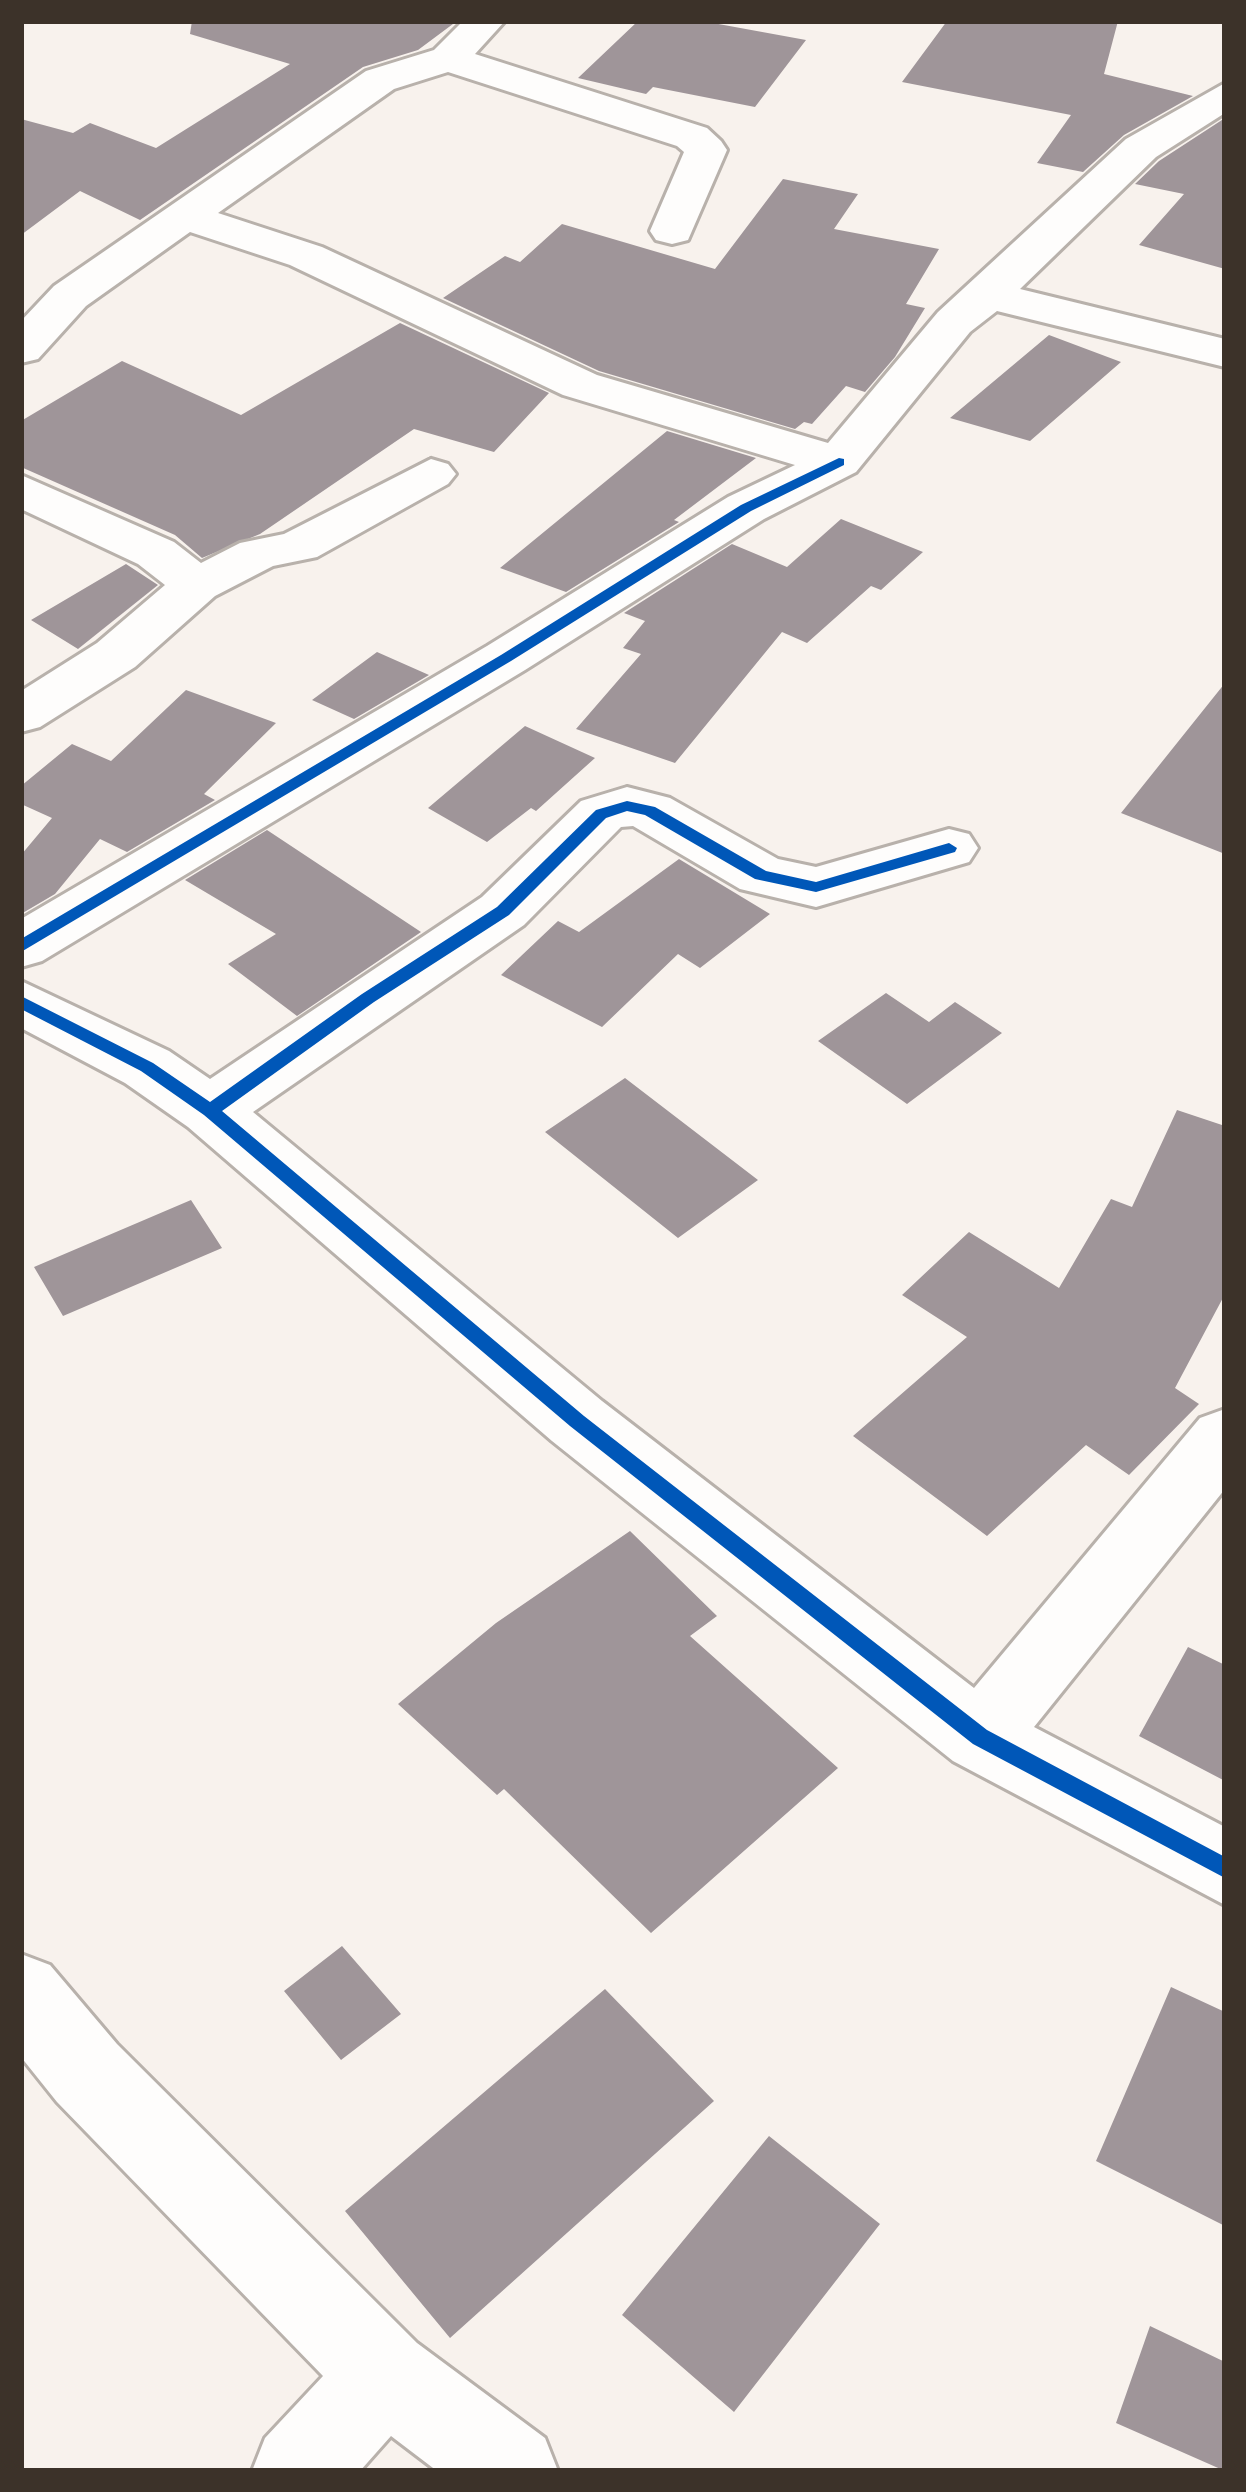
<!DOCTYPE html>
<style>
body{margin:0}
#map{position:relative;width:1246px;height:2492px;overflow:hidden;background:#f8f2ed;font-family:"Open Sans",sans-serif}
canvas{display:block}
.frame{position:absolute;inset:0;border:24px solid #3c3229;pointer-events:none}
</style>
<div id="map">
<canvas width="1246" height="2492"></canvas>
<div class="frame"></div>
</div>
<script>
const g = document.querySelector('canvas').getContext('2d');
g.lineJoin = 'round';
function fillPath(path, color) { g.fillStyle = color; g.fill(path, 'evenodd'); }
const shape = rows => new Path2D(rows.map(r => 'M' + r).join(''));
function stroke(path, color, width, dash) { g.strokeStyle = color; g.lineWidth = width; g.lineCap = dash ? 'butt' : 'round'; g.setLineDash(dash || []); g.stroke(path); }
const building = shape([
 [192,21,457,21,418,50,363,67,140,220,80,191,21,235,21,119,73,133,90,123,156,148,290,64,190,34],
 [638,21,702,21,806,40,755,107,653,87,646,94,578,78],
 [947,21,1118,21,1104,74,1193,96,1124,135,1083,172,1037,163,1071,115,902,82],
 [1225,118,1225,269,1139,245,1184,194,1135,184,1159,161],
 [783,179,858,194,834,229,939,249,906,304,925,308,895,357,865,392,846,386,812,424,804,422,795,429,599,371,443,298,505,256,520,262,562,224,715,269],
 [400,323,549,393,494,452,414,429,260,534,202,558,175,535,21,467,21,421,122,361,241,415],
 [1049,335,1121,362,1030,441,950,418],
 [667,431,756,458,674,520,679,522,566,592,500,568],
 [841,519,923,552,881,590,871,586,807,643,782,632,675,763,576,729,641,654,623,648,645,621,624,613,732,544,787,567],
 [126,564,158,585,78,649,31,620],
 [377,652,429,675,354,719,312,700],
 [1225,683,1225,854,1121,813],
 [186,690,276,723,204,794,215,800,127,852,100,839,55,894,21,914,21,855,52,818,21,804,21,786,72,744,111,761],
 [525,726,595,758,536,811,531,808,487,842,428,808],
 [267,830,421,932,297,1016,228,964,276,934,185,880],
 [679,859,770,914,700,968,678,954,602,1027,501,975,558,921,579,932],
 [886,993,929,1022,955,1002,1002,1033,907,1104,818,1041],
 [625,1078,758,1180,678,1238,545,1132],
 [1177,1110,1225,1126,1225,1294,1175,1388,1199,1404,1129,1475,1086,1445,987,1536,853,1436,967,1337,902,1295,969,1232,1059,1288,1111,1199,1132,1207],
 [191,1200,222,1248,63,1316,34,1267],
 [630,1531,717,1616,690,1636,838,1768,651,1933,504,1789,497,1795,398,1704,496,1623],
 [1188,1647,1225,1665,1225,1781,1139,1736],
 [342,1946,401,2014,341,2060,284,1991],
 [1171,1987,1225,2012,1225,2226,1096,2161],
 [605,1989,714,2101,450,2338,345,2211],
 [769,2136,880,2224,734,2412,622,2315],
 [1150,2326,1225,2362,1225,2471,1116,2423]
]);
const street = shape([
 [463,21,505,21,475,54,707,128,721,141,727,150,688,240,672,244,656,240,650,231,684,152,677,146,448,72,394,89,218,213,322,247,597,375,828,443,938,312,1126,139,1225,83,1225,113,1156,157,1020,289,1225,339,1225,367,997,311,970,332,856,472,764,519,525,670,42,961,21,967,21,919,487,646,728,497,795,465,563,395,290,265,190,232,86,306,38,359,21,363,21,321,54,286,366,71,434,50,463,21],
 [431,459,448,464,456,474,448,484,317,557,273,566,215,596,135,667,40,727,21,732,21,691,97,643,165,585,138,564,21,509,21,475,174,542,201,563,240,543,284,534,431,459],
 [627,787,670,798,778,859,816,867,949,829,969,834,978,848,969,862,816,907,740,889,633,826,621,827,524,925,253,1112,602,1401,974,1688,1200,1418,1225,1409,1225,1489,1034,1727,1225,1827,1225,1905,953,1761,552,1441,188,1127,125,1083,21,1028,21,981,169,1051,210,1079,482,897,581,801,627,787],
 [21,1954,50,1965,117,2044,417,2343,545,2438,558,2471,437,2471,391,2436,360,2471,252,2471,265,2438,323,2376,57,2102,21,2057,21,1954]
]);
const cycleway = shape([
 [839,458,844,459,844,465,751,511,511,661,21,952,21,939,501,655,741,505,839,458],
 [627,801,655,807,766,871,816,882,949,843,957,848,955,852,816,892,755,879,645,815,627,811,606,818,509,915,374,1002,222,1111,584,1416,987,1730,1225,1857,1225,1878,973,1744,570,1426,204,1115,141,1071,21,1009,21,996,153,1063,210,1102,362,994,497,907,596,810,627,801]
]);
fillPath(building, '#9f9599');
stroke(street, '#b8b1ab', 6);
fillPath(street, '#fefdfc');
fillPath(cycleway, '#0057b8');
</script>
